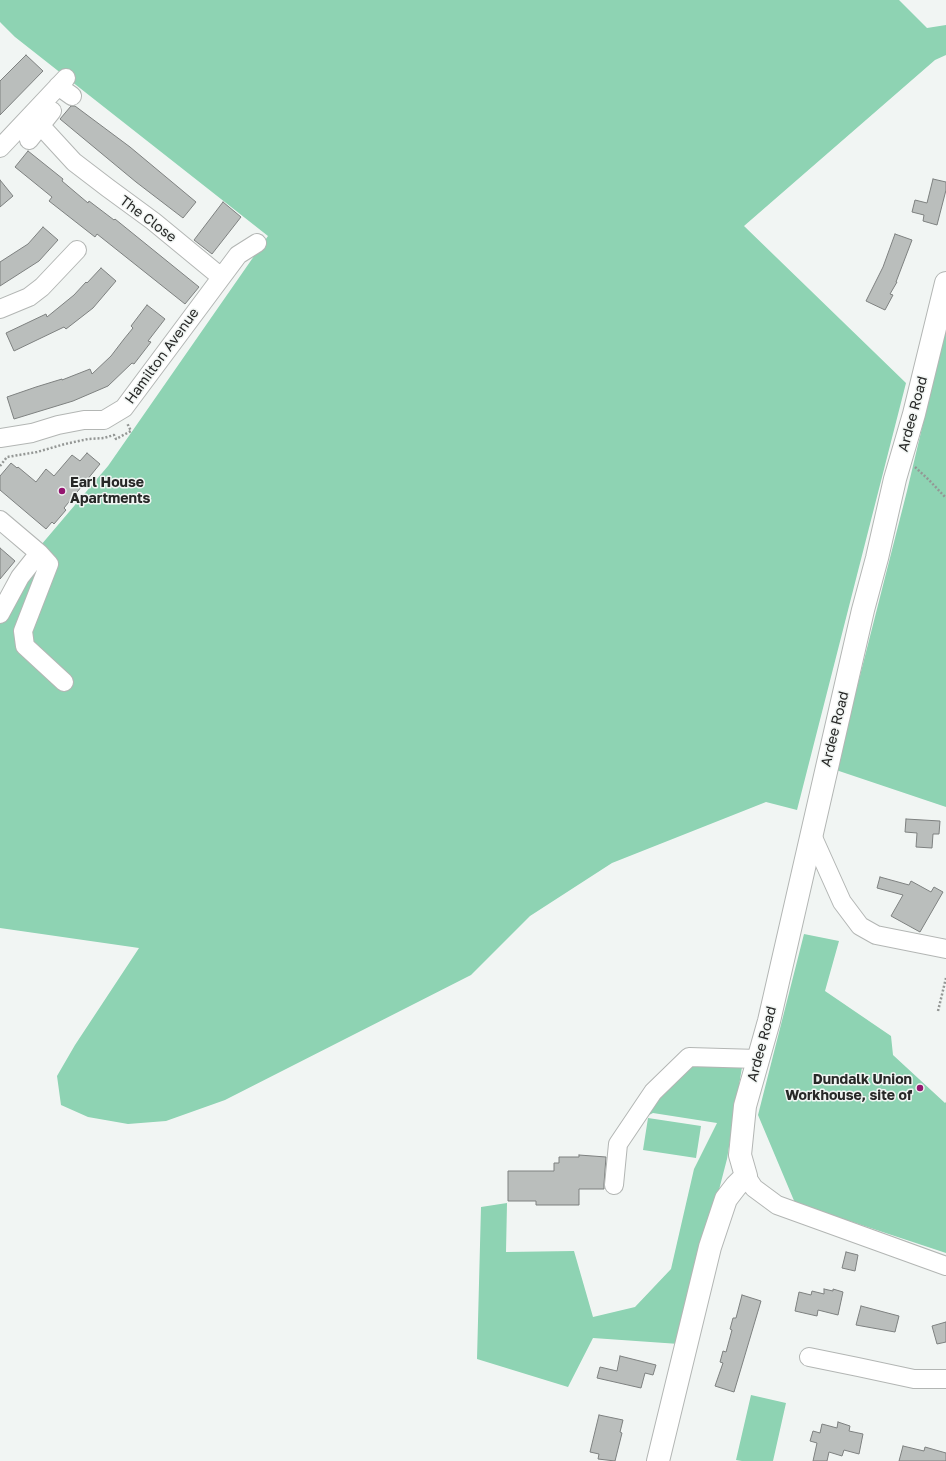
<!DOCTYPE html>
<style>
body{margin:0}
canvas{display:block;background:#f1f5f3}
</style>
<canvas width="946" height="1461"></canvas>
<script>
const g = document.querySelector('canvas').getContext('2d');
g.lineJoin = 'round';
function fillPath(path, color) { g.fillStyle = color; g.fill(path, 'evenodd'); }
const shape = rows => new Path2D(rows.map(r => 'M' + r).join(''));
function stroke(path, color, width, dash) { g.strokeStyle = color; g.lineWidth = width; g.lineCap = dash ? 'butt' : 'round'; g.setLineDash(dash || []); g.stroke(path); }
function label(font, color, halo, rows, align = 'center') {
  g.font = font + ' "Golos Text",sans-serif'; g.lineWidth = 3; g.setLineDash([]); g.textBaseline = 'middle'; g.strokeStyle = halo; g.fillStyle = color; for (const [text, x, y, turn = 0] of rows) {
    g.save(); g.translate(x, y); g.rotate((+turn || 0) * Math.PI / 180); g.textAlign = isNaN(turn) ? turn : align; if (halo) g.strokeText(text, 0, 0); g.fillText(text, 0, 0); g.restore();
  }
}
const green = shape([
 [0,0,899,0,927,28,946,25,946,55,935,60,744,226,906,383,797,810,766,802,612,863,530,916,471,975,225,1100,166,1121,128,1124,88,1117,61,1105,57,1076,75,1045,139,948,0,928,0,599,41,545,108,466,268,236,15,37,0,22],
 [946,327,946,807,836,770,907,491],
 [804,934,839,941,825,991,891,1036,893,1055,945,1103,946,1102,946,1253,795,1203,758,1115],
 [745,1049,727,1159,679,1344,593,1338,568,1387,477,1359,481,1207,507,1203,506,1252,574,1251,593,1317,635,1307,671,1269,694,1169,717,1123,653,1113,621,1129,686,1051],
 [648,1118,701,1126,696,1158,643,1150],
 [751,1395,786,1403,773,1461,742,1461,736,1460]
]);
const building = shape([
 [26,55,43,71,0,115,0,81,26,55],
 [71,106,75,106,130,147,196,202,183,218,136,182,60,119,71,106],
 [28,151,63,179,62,181,88,203,89,201,114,220,115,219,199,287,185,304,97,234,95,237,49,201,52,197,15,167,28,151],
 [933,179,946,182,946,190,937,225,923,221,924,215,912,212,915,200,927,203,933,179],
 [0,180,13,196,0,207,0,180],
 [223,202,241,217,212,254,194,240,223,202],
 [43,227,58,240,39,261,0,286,0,262,28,244,43,227],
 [895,234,912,240,896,282,897,282,890,294,893,295,885,310,866,301,883,267,895,234],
 [101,268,116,281,93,308,66,329,64,327,14,351,6,333,46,314,47,317,74,295,86,282,87,283,101,268],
 [147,305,165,319,148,341,151,342,134,364,132,363,108,386,73,401,14,419,7,397,36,387,62,379,62,380,90,369,92,374,111,356,124,339,133,328,131,326,147,305],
 [87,453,100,464,64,508,66,510,54,524,52,522,46,529,0,490,0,476,11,463,17,468,18,467,36,482,46,469,54,476,72,455,80,461,87,453],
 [0,548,15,561,0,579,0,548],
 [906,819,940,821,939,834,933,834,932,848,916,847,917,833,905,832,906,819],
 [880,877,909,885,911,881,931,892,934,887,943,892,920,932,891,916,903,895,877,888,880,877],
 [579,1155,606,1157,604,1184,604,1189,579,1189,579,1205,536,1205,536,1201,508,1201,508,1171,554,1171,554,1163,559,1163,559,1157,579,1157,579,1155],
 [846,1252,858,1255,855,1271,842,1268,846,1252],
 [824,1289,833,1291,833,1289,843,1292,838,1315,818,1310,817,1316,795,1311,799,1292,811,1295,812,1291,824,1294,824,1289],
 [742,1295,761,1301,734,1392,715,1386,723,1363,720,1362,723,1351,726,1352,732,1330,730,1329,733,1318,736,1318,742,1295],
 [861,1306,899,1316,895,1332,856,1325,861,1306],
 [946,1322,946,1342,937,1344,932,1326,946,1322],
 [620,1356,656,1365,653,1375,645,1373,641,1388,597,1378,600,1367,617,1371,620,1356],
 [599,1415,623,1420,620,1432,622,1433,615,1461,598,1459,599,1454,590,1452,599,1415],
 [838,1422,850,1426,849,1431,863,1434,859,1454,844,1450,842,1456,829,1452,827,1461,813,1461,817,1443,810,1441,813,1431,820,1433,822,1424,837,1428,838,1422],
 [903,1446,924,1451,925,1447,946,1453,946,1461,899,1461,903,1446]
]);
const path = shape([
 [0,466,7,457,37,452,65,444,88,439,104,438,114,435,116,439,131,431,127,423],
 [915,467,929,480,946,498],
 [938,1011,946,978]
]);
const minor = shape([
 [58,86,72,96],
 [40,125,74,162,108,188,153,221,221,277],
 [29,140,52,111],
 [0,148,66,78],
 [0,309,29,297,42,287,77,250],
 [0,438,32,433,58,425,84,420,104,420,124,408,238,255,257,243],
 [0,520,39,553,20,577,0,614],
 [39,553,49,564,23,631,25,646,64,682],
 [811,833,842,902,860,926,876,935,946,949],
 [746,1176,754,1188,777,1205,946,1266],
 [614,1185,618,1144,653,1092,689,1057,758,1059],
 [809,1357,858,1367,914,1379,946,1379]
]);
const major = shape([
 [658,1461,710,1247,726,1199,736,1186,746,1176,740,1155,745,1106,769,1021,863,610,877,558,895,479,914,414,946,283]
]);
const markers = [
 [62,491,4,"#94156f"],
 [920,1088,4,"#94156f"]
];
const streetNames = [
 ["The Close",148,219,37],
 ["Hamilton Avenue",162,356,-54],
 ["Ardee Road",913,414,-75],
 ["Ardee Road",835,729,-76],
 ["Ardee Road",762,1044,-75]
];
const poiNames = [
 ["Earl House",70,483],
 ["Apartments",70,499],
 ["Dundalk Union",912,1080,"right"],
 ["Workhouse, site of",912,1096,"right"]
];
fillPath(green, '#8ed3b3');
fillPath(building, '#babebc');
stroke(building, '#7e8180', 1);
stroke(minor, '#b3b6b4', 20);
stroke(major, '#b3b6b4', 24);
stroke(path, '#949795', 2.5, [2, 2]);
stroke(minor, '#fff', 18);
stroke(major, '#fff', 22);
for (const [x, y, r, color] of markers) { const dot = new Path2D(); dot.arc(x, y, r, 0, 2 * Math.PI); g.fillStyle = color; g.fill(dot); stroke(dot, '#f1f5f3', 1.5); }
label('14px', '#272827', '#f1f5f3', streetNames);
label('bold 14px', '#272827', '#f1f5f3', poiNames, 'left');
</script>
